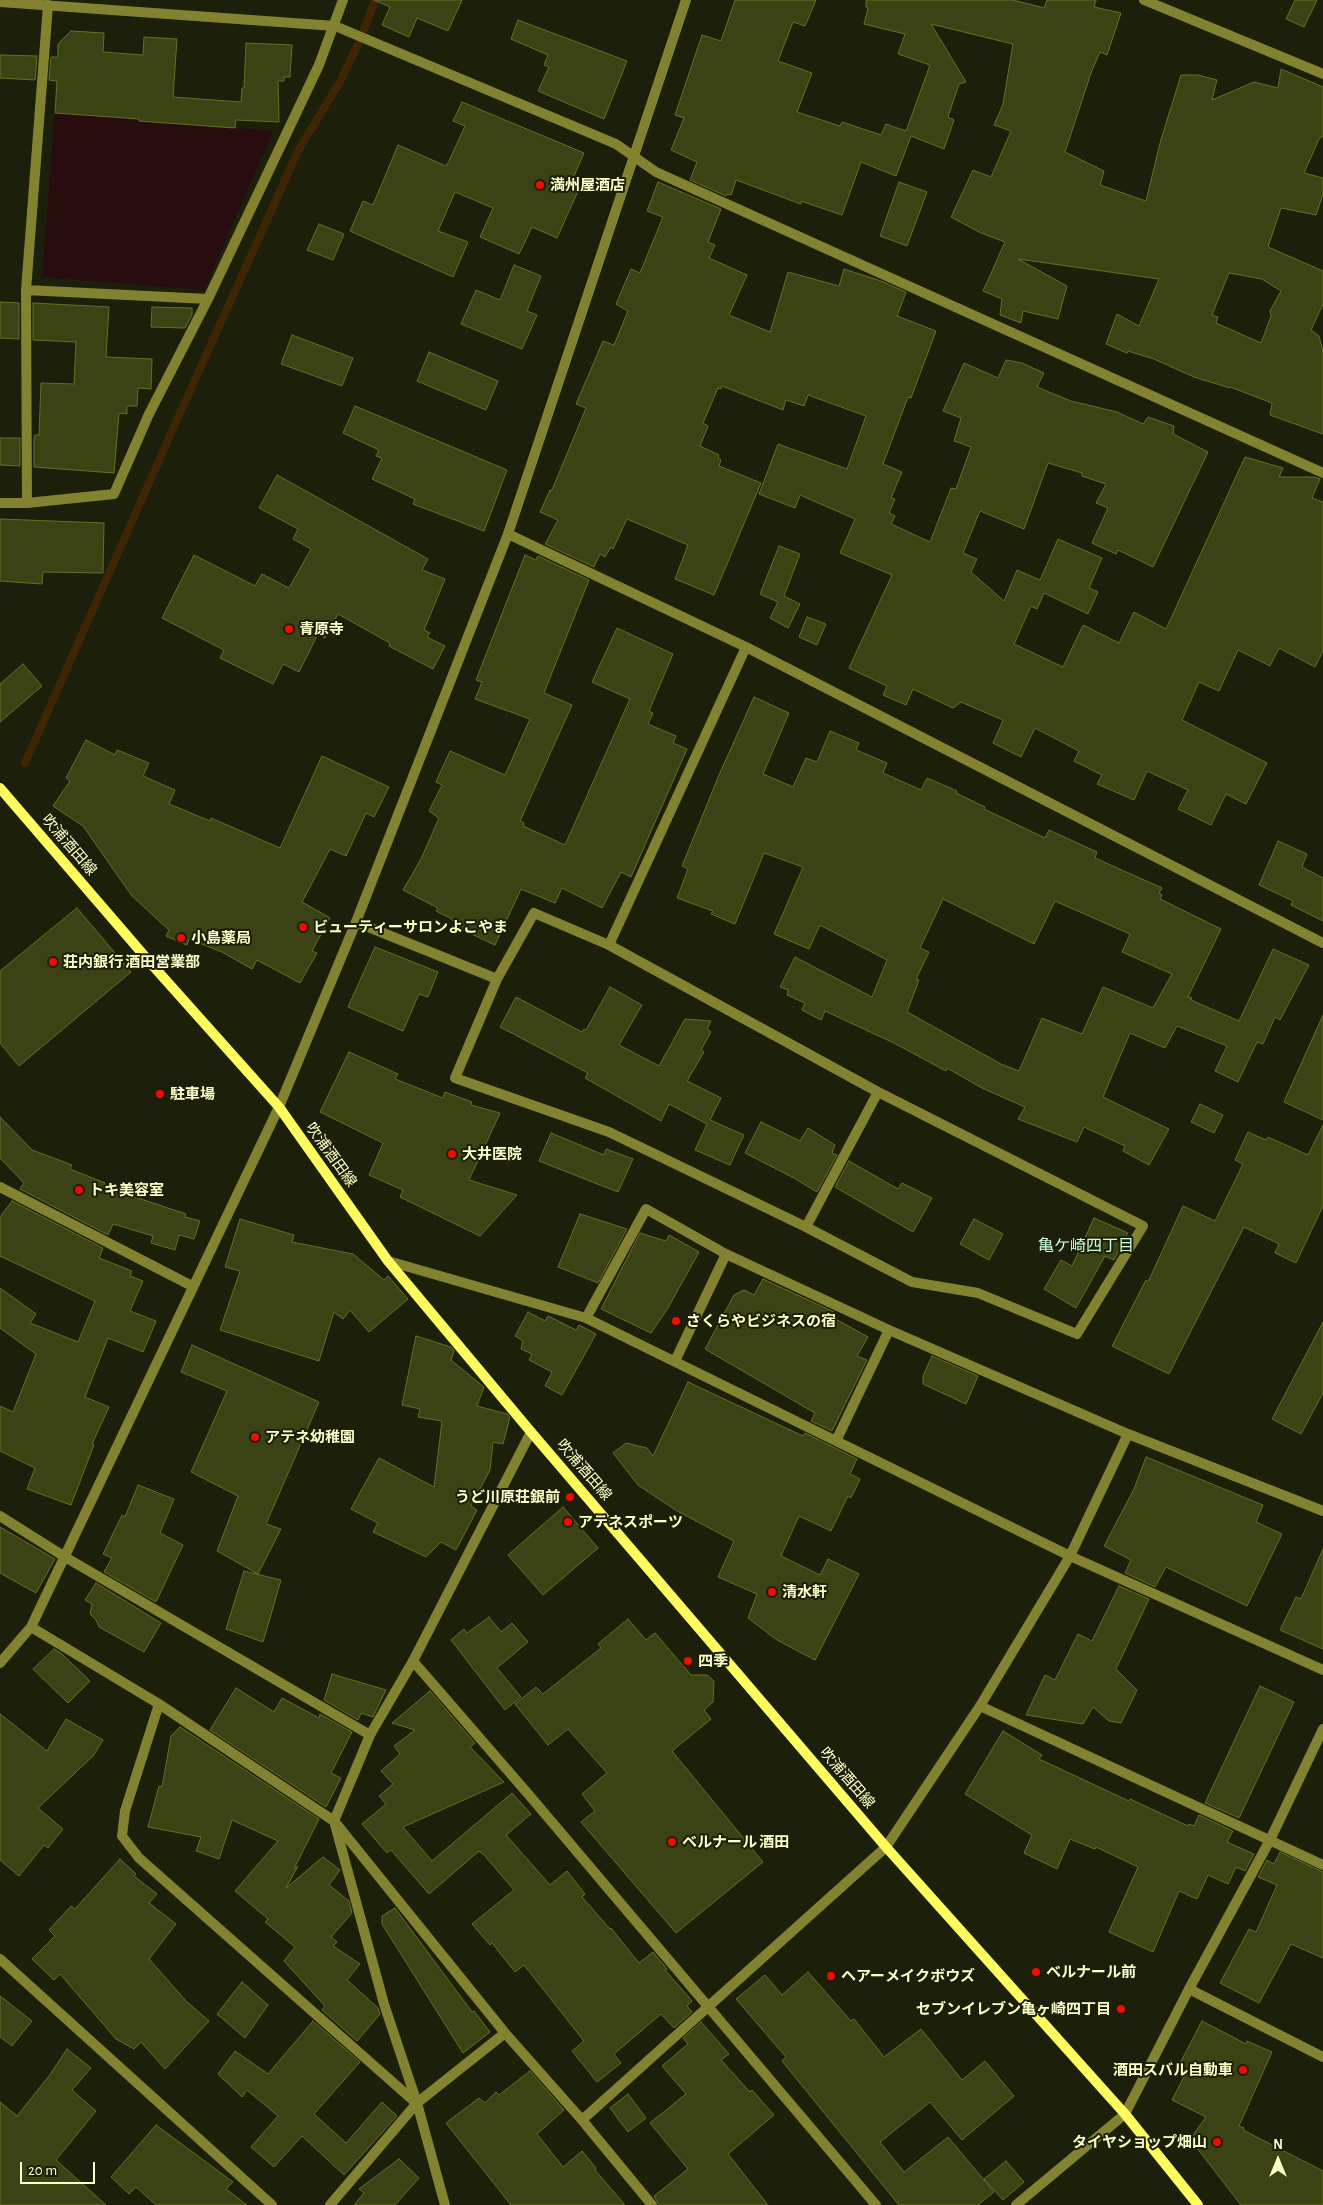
<!DOCTYPE html>
<meta charset="utf-8">
<style>
body{margin:0}
#map{position:relative;width:1323px;height:2205px;overflow:hidden;background:#1c1f0a;font-family:"Alegreya Sans",sans-serif}
canvas{display:block}
.north{position:absolute;left:1253px;top:2135px;width:50px;height:50px;-webkit-text-stroke:4px #1c1f0a;paint-order:stroke;rotate:0deg;font-size:14px;font-weight:700;line-height:20px;text-align:center;color:#fcffc8}
.north::after{content:'';display:block;margin:auto;width:18px;height:22px;background:#fcffc8;clip-path:polygon(50% 0,100% 100%,50% 72%,0 100%)}
.scale{position:absolute;left:20px;top:2162px;width:75px;height:22px;box-sizing:border-box;border:2px solid #fcffc8;border-top:0;padding-left:6px;font-size:15px;line-height:18px;white-space:nowrap;color:#fcffc8;-webkit-text-stroke:4px #1c1f0a;paint-order:stroke}
</style>
<div id="map">
<canvas width="1323" height="2205"></canvas>
<div class="north">N</div>
<div class="scale">20 m</div>
</div>
<script>
const g = document.querySelector('canvas').getContext('2d');
g.lineJoin = 'round';
function fillPath(path, color) { g.fillStyle = color; g.fill(path, 'evenodd'); }
const shape = rows => new Path2D(rows.map(r => 'M' + r).join(''));
function stroke(path, color, width, dash) { g.strokeStyle = color; g.lineWidth = width; g.lineCap = dash ? 'butt' : 'round'; g.setLineDash(dash || []); g.stroke(path); }
function label(font, color, halo, rows, align = 'center') {
  g.font = font + ' "Alegreya Sans","Noto Sans JP",sans-serif'; g.lineWidth = 4; g.setLineDash([]); g.textBaseline = 'middle'; g.strokeStyle = halo; g.fillStyle = color; for (const [text, x, y, turn = 0] of rows) {
    g.save(); g.translate(x, y); g.rotate((+turn || 0) * Math.PI / 180); g.textAlign = isNaN(turn) ? turn : align; if (halo) g.strokeText(text, 0, 0); g.fillText(text, 0, 0); g.restore();
  }
}
const green = shape([
 [55,113,133,119,139,121,273,131,204,290,42,277]
]);
const stream = shape([
 [25,763,176,422,299,149,341,80,361,38,375,0]
]);
const building = shape([
 [374,0,462,0,448,31,417,18,409,37,382,25,390,7,374,0],
 [735,0,816,0,805,26,793,22,778,61,812,73,797,112,840,126,842,122,881,135,886,124,906,131,930,65,898,54,905,34,864,24,868,8,866,7,866,0,1013,0,1044,8,1047,0,1096,0,1094,7,1121,13,1107,55,1100,52,1091,73,1065,152,1104,171,1100,185,1146,201,1160,143,1181,75,1198,75,1217,80,1212,100,1254,82,1278,88,1281,69,1323,87,1323,136,1319,139,1304,173,1323,178,1323,194,1316,215,1281,208,1268,247,1323,271,1323,304,1311,330,1319,336,1323,352,1323,434,1270,415,1272,403,1230,387,1230,388,1194,377,1154,359,1128,351,1127,353,1106,344,1117,314,1139,326,1159,279,1018,259,1067,286,1058,319,1023,311,1021,323,1000,315,1002,299,983,291,1005,242,981,233,951,217,973,170,991,177,1011,131,994,125,1003,104,1013,44,931,24,966,82,959,84,948,117,954,120,944,149,911,136,896,176,861,162,842,215,801,201,801,204,736,180,731,195,727,194,726,196,690,180,697,162,671,150,684,118,675,115,702,35,721,41,735,0],
 [1229,273,1262,279,1281,291,1270,311,1271,316,1261,343,1216,323,1218,317,1212,315,1229,273],
 [1295,0,1317,0,1304,27,1286,19,1295,0],
 [518,20,627,61,604,119,538,91,549,67,544,65,548,55,511,39,518,20],
 [71,31,104,33,103,52,143,55,144,37,177,39,173,97,241,102,242,88,244,88,246,43,292,45,290,77,284,77,284,81,278,81,279,122,236,120,235,128,139,121,139,119,55,113,57,81,49,80,51,57,58,57,58,44,71,31],
 [0,55,37,56,35,80,0,78,0,55],
 [462,102,584,153,574,176,583,180,557,238,532,227,519,254,480,237,493,208,455,192,438,231,468,242,453,277,350,231,363,201,373,205,398,145,446,166,448,163,465,126,453,121,462,102],
 [658,182,721,209,708,242,715,245,709,258,747,275,729,315,770,332,788,272,839,286,844,269,881,281,906,292,897,316,936,331,911,398,908,397,883,464,902,472,891,498,895,499,889,513,895,516,891,524,930,542,951,488,956,489,971,447,954,441,961,418,943,411,964,363,998,378,1006,360,1022,363,1044,373,1037,387,1071,401,1117,412,1143,424,1148,417,1174,426,1173,434,1208,452,1153,567,1118,550,1116,554,1092,543,1108,508,1096,503,1106,484,1082,476,1082,473,1048,463,1024,529,980,511,963,553,977,559,971,572,1004,601,1017,570,1040,580,1058,539,1102,558,1089,588,1098,592,1088,614,1044,593,1037,609,1031,606,1014,644,1063,667,1083,625,1119,643,1134,612,1166,629,1245,457,1283,468,1279,477,1314,477,1320,479,1312,498,1323,502,1323,651,1315,667,1279,648,1270,666,1238,650,1219,691,1199,682,1182,720,1267,763,1246,804,1226,794,1211,825,1178,809,1188,790,1147,771,1134,800,1097,784,1102,775,1074,761,1079,751,1035,728,1021,757,993,743,1003,720,961,702,953,708,913,689,906,705,883,695,887,686,849,668,892,575,840,553,855,519,800,495,795,508,759,494,778,444,847,469,866,416,808,395,804,406,786,400,783,410,722,386,721,389,718,388,703,423,708,426,700,446,719,455,718,458,721,460,719,466,761,483,714,595,675,579,688,545,627,519,613,549,611,547,605,557,600,554,594,567,545,544,558,520,540,512,550,490,552,490,586,408,576,404,603,341,614,345,628,311,616,304,631,269,640,273,663,217,647,211,658,182],
 [899,182,927,192,907,246,880,236,899,182],
 [319,224,344,234,333,260,307,250,319,224],
 [514,265,541,276,527,311,537,315,522,349,461,324,476,290,500,300,514,265],
 [0,302,19,303,19,339,0,338,0,302],
 [33,303,109,307,106,357,152,359,151,389,138,388,137,406,127,406,127,414,119,413,114,473,34,467,34,439,35,435,39,435,41,383,74,384,76,342,33,340,33,303],
 [152,307,192,308,192,315,185,328,151,327,152,307],
 [292,335,353,358,342,386,281,364,292,335],
 [429,352,498,381,486,410,417,381,429,352],
 [355,406,507,470,484,531,413,504,415,499,372,479,382,458,376,456,379,450,343,433,355,406],
 [0,438,20,438,20,466,0,465,0,438],
 [277,475,428,559,422,570,445,579,424,630,430,633,427,637,445,646,433,669,389,646,390,643,338,614,325,638,318,634,299,672,283,664,273,684,220,658,224,650,162,618,194,555,255,586,262,574,289,588,311,549,293,539,298,529,259,508,277,475],
 [0,519,104,523,103,573,43,572,42,584,0,581,0,519],
 [779,546,800,554,784,596,800,604,788,628,770,618,778,602,760,594,779,546],
 [525,555,536,560,538,556,589,580,544,693,572,705,520,821,524,823,523,826,565,845,630,699,592,682,617,628,673,654,649,711,653,713,648,724,676,736,673,743,687,749,631,877,621,872,602,908,562,888,555,903,521,889,495,945,461,929,450,918,436,911,438,908,403,890,421,859,439,818,429,811,442,785,436,782,450,751,505,775,530,719,475,699,482,682,476,680,525,555],
 [807,617,826,624,817,645,799,637,807,617],
 [23,664,42,686,0,722,0,684,23,664],
 [754,697,789,713,763,774,793,787,806,758,817,762,830,731,859,743,856,750,887,763,883,773,921,790,927,778,957,791,956,793,985,807,984,809,1045,838,1049,830,1097,852,1095,858,1162,888,1159,893,1162,895,1160,899,1221,929,1188,997,1192,998,1191,1000,1239,1021,1273,949,1309,965,1280,1020,1275,1017,1263,1044,1257,1042,1238,1082,1215,1071,1227,1046,1177,1026,1165,1048,1130,1033,1103,1097,1169,1129,1149,1165,1123,1151,1125,1146,1084,1127,1077,1142,1018,1119,1025,1107,982,1088,947,1068,946,1071,894,1043,825,1011,821,1020,802,1010,805,1003,787,995,788,990,780,987,795,957,872,997,887,960,820,925,809,949,774,934,803,867,764,853,735,924,711,914,713,911,677,898,688,869,682,866,719,775,754,697],
 [943,899,1034,944,1055,901,1130,934,1122,952,1172,974,1153,1008,1103,987,1082,1034,1042,1018,1019,1071,1001,1064,907,1012,919,980,916,979,929,952,920,948,943,899],
 [86,740,115,755,117,750,149,763,143,776,175,790,169,804,210,821,211,818,280,848,322,756,389,787,374,817,366,813,346,856,330,849,302,902,330,918,312,951,317,953,300,983,257,960,252,969,222,952,189,939,187,945,166,936,169,930,132,896,83,826,53,806,70,781,66,778,86,740],
 [1278,841,1307,854,1302,867,1323,878,1323,921,1291,905,1293,901,1259,885,1278,841],
 [77,908,131,972,19,1066,0,1043,0,971,77,908],
 [375,947,438,972,428,997,419,994,403,1031,348,1007,375,947],
 [610,987,642,1005,619,1045,659,1066,685,1019,711,1021,707,1029,711,1032,701,1050,704,1052,687,1081,721,1098,710,1120,744,1135,730,1165,695,1150,707,1124,669,1104,661,1121,585,1078,588,1073,500,1027,516,997,582,1032,584,1029,586,1030,610,987],
 [1323,1015,1323,1120,1284,1102,1323,1015],
 [349,1052,398,1074,395,1079,443,1098,445,1092,472,1102,471,1105,500,1113,469,1180,517,1195,480,1236,400,1197,403,1190,369,1175,383,1143,320,1112,349,1052],
 [1200,1104,1223,1115,1214,1133,1191,1122,1200,1104],
 [0,1117,32,1150,72,1165,70,1169,105,1183,104,1185,138,1198,186,1214,185,1217,200,1221,194,1239,179,1235,175,1250,151,1243,153,1236,113,1224,108,1235,20,1189,24,1183,0,1158,0,1117],
 [761,1122,800,1141,808,1128,835,1145,832,1153,837,1155,817,1192,794,1178,745,1153,761,1122],
 [1323,1125,1323,1206,1296,1263,1275,1253,1279,1244,1244,1227,1169,1374,1112,1346,1146,1280,1148,1282,1183,1206,1215,1221,1243,1164,1235,1160,1248,1132,1266,1140,1268,1137,1308,1155,1323,1125],
 [551,1133,604,1155,606,1149,633,1159,618,1192,539,1161,551,1133],
 [849,1161,898,1189,902,1183,932,1198,913,1232,835,1187,849,1161],
 [12,1201,103,1248,99,1258,132,1271,130,1276,143,1281,130,1311,156,1321,143,1352,108,1338,85,1397,109,1407,92,1444,94,1445,71,1505,27,1489,35,1468,0,1451,0,1406,13,1412,36,1354,0,1328,0,1288,36,1314,30,1323,78,1342,95,1301,0,1256,0,1217,12,1201],
 [580,1214,627,1229,598,1283,558,1267,580,1214],
 [1094,1218,1128,1233,1114,1260,1105,1256,1076,1308,1044,1289,1061,1260,1072,1266,1094,1218],
 [240,1219,294,1235,292,1242,353,1254,384,1280,388,1276,408,1299,369,1332,350,1310,343,1319,334,1312,319,1361,220,1330,240,1271,225,1267,240,1219],
 [974,1219,1003,1234,989,1260,960,1244,974,1219],
 [640,1233,666,1241,669,1235,699,1252,668,1308,651,1333,601,1309,640,1233],
 [763,1279,834,1312,832,1317,868,1337,857,1356,867,1360,832,1431,811,1421,815,1413,705,1349,734,1295,744,1290,754,1295,763,1279],
 [528,1312,545,1321,548,1316,576,1330,579,1325,596,1334,562,1395,545,1386,552,1372,529,1360,532,1354,521,1349,523,1341,515,1336,528,1312],
 [1323,1322,1323,1393,1301,1434,1272,1419,1323,1322],
 [416,1336,451,1347,454,1351,451,1360,484,1387,477,1406,507,1414,510,1417,503,1444,493,1442,490,1470,471,1506,477,1510,456,1550,441,1542,426,1557,373,1532,378,1523,351,1509,379,1458,434,1487,442,1421,418,1417,420,1409,402,1405,416,1336],
 [192,1345,319,1402,266,1524,281,1529,258,1574,217,1551,238,1496,191,1472,227,1391,181,1372,192,1345],
 [932,1356,978,1376,966,1404,923,1384,923,1376,932,1356],
 [688,1382,803,1436,805,1433,857,1459,850,1474,860,1479,851,1498,848,1496,831,1531,799,1516,781,1556,820,1575,828,1559,859,1574,815,1660,777,1640,748,1618,757,1594,718,1577,734,1541,677,1511,638,1485,613,1453,626,1443,647,1448,653,1456,688,1382],
 [1146,1457,1263,1505,1256,1522,1282,1534,1247,1606,1166,1567,1155,1587,1125,1573,1131,1560,1104,1546,1134,1489,1146,1457],
 [138,1485,174,1499,160,1533,183,1545,156,1602,104,1572,112,1558,103,1554,122,1515,125,1517,138,1485],
 [563,1507,598,1548,543,1595,508,1555,563,1507],
 [0,1527,55,1559,36,1593,0,1573,0,1527],
 [1323,1549,1323,1649,1280,1630,1296,1597,1301,1599,1323,1549],
 [244,1571,281,1580,263,1642,226,1629,244,1571],
 [96,1583,161,1623,144,1652,99,1627,96,1620,90,1614,92,1604,85,1600,96,1583],
 [1119,1586,1149,1599,1116,1669,1137,1690,1121,1723,1109,1721,1093,1707,1083,1724,1026,1715,1045,1675,1055,1680,1078,1634,1092,1641,1119,1586],
 [489,1617,501,1632,512,1623,528,1642,497,1668,521,1697,505,1710,451,1640,464,1629,467,1633,489,1617],
 [628,1619,646,1640,655,1633,691,1675,707,1675,714,1681,713,1702,704,1710,711,1719,672,1751,763,1862,676,1933,581,1822,595,1811,582,1794,607,1773,568,1729,548,1745,515,1704,536,1687,543,1694,601,1648,598,1644,628,1619],
 [54,1649,62,1654,90,1681,68,1703,33,1669,54,1649],
 [332,1674,386,1690,373,1717,361,1713,358,1720,324,1700,332,1674],
 [1260,1686,1294,1702,1239,1818,1205,1803,1260,1686],
 [236,1688,274,1712,282,1698,319,1718,320,1714,352,1732,331,1773,341,1778,326,1807,210,1730,236,1688],
 [430,1691,475,1743,470,1747,504,1782,403,1827,432,1861,512,1793,531,1814,506,1835,550,1885,567,1871,585,1894,582,1897,610,1929,611,1928,639,1963,653,1952,667,1969,665,1970,692,2001,687,2006,692,2012,674,2028,661,2014,614,2054,621,2063,597,2082,572,2051,584,2041,524,1965,515,1972,492,1943,490,1945,472,1924,514,1890,484,1855,479,1851,429,1894,391,1850,387,1853,362,1824,386,1804,379,1796,393,1784,381,1771,400,1754,394,1746,415,1730,392,1723,430,1691],
 [0,1714,47,1751,66,1719,103,1740,93,1756,38,1808,63,1829,48,1848,44,1845,19,1876,0,1860,0,1714],
 [180,1727,319,1819,294,1869,298,1866,286,1888,323,1857,340,1870,329,1885,349,1901,352,1913,331,1937,337,1942,333,1946,360,1964,347,1980,378,2008,380,2014,357,2041,322,2010,325,2006,284,1961,295,1947,265,1922,268,1919,235,1891,278,1841,232,1820,219,1859,196,1851,201,1837,148,1827,159,1786,162,1787,171,1736,180,1727],
 [1003,1731,1042,1755,1039,1759,1129,1801,1130,1799,1188,1826,1189,1824,1194,1826,1199,1815,1233,1831,1227,1842,1254,1854,1245,1871,1236,1867,1228,1884,1208,1875,1197,1899,1179,1891,1153,1952,1109,1932,1138,1867,1096,1847,1095,1849,1070,1839,1057,1869,1024,1853,1032,1835,965,1794,1003,1731],
 [1280,1852,1323,1872,1323,1958,1291,1944,1259,2003,1220,1983,1249,1929,1256,1932,1277,1885,1258,1877,1267,1860,1274,1864,1280,1852],
 [120,1859,136,1874,134,1876,157,1894,149,1903,176,1924,149,1959,187,2002,209,2021,165,2069,141,2042,134,2049,116,2039,60,1974,54,1980,32,1959,55,1936,49,1930,71,1906,75,1909,120,1859],
 [395,1908,472,2012,474,2011,490,2032,463,2053,382,1924,382,1916,395,1908],
 [808,1972,851,2021,854,2019,884,2057,921,2029,962,2080,985,2061,1014,2096,962,2140,930,2102,880,2142,904,2172,948,2137,994,2192,978,2205,899,2205,782,2061,786,2057,736,1999,765,1975,782,1995,808,1972],
 [242,1982,268,2005,245,2038,217,2014,242,1982],
 [0,1996,32,2021,12,2046,0,2037,0,1996],
 [313,2021,360,2062,314,2114,346,2143,382,2102,397,2116,344,2175,302,2136,274,2167,251,2147,278,2116,247,2090,242,2097,218,2074,235,2051,268,2074,313,2021],
 [1202,2021,1246,2044,1247,2041,1272,2052,1239,2126,1244,2128,1243,2130,1323,2171,1323,2205,1241,2205,1190,2139,1206,2117,1172,2100,1186,2073,1177,2069,1202,2021],
 [701,2022,729,2054,721,2060,750,2092,752,2090,774,2115,728,2154,768,2205,659,2205,654,2196,688,2169,650,2123,686,2094,662,2066,688,2044,683,2038,701,2022],
 [67,2049,91,2068,72,2090,96,2111,56,2160,106,2205,0,2205,0,2102,17,2116,49,2076,67,2049],
 [530,2071,564,2110,537,2134,563,2167,582,2151,596,2168,595,2170,625,2205,511,2205,446,2123,479,2098,485,2103,496,2092,499,2095,530,2071],
 [628,2094,646,2118,628,2132,610,2108,628,2094],
 [156,2125,233,2182,226,2189,247,2205,156,2205,136,2187,129,2194,111,2177,156,2125],
 [399,2159,419,2178,395,2205,354,2205,364,2193,359,2189,399,2159],
 [1006,2161,1024,2182,1003,2200,984,2179,1006,2161]
]);
const minor = shape([
 [1144,0,1323,74],
 [335,26,616,144,656,172,1323,473],
 [26,290,208,299],
 [0,503,27,503,114,494,149,414,208,299,319,65,343,0],
 [27,503,26,290,48,5],
 [508,534,746,647,1323,943],
 [356,922,497,979],
 [609,945,878,1092,1143,1226,1077,1334,978,1293,912,1282,806,1227,609,1132,455,1078,497,979,534,913,609,945,746,647],
 [0,1187,192,1286],
 [806,1227,878,1092],
 [388,1261,586,1318,1070,1556,1323,1670],
 [586,1318,646,1209,726,1254,889,1330],
 [675,1361,726,1254],
 [836,1441,889,1330,1128,1434,1323,1511],
 [0,1516,65,1557,370,1735],
 [31,1627,159,1704,334,1821,505,2033,582,2120,652,2205],
 [413,1661,529,1795,876,2205],
 [0,1663,31,1627,279,1107],
 [159,1704,125,1811,122,1836,139,1858,415,2102],
 [980,1706,1323,1865],
 [0,1959,272,2205],
 [1189,1989,1323,2057],
 [582,2120,886,1847,980,1706,1070,1556,1128,1434],
 [330,2205,417,2103,505,2033],
 [445,2205,417,2103,384,2004,334,1821,370,1735,413,1661,531,1432],
 [1016,2205,1125,2114,1189,1989,1270,1840,1323,1729]
]);
const tertiary = shape([
 [0,2,335,26],
 [279,1107,356,922,508,534,686,0]
]);
const secondary = shape([
 [0,788,154,967,279,1107,388,1261,531,1432,886,1847,1125,2114,1198,2205]
]);
const markers = [
 [540,185,5,"#f30b00"],
 [289,629,5,"#f30b00"],
 [303,927,5,"#f30b00"],
 [181,938,5,"#f30b00"],
 [53,962,5,"#f30b00"],
 [160,1094,5,"#f30b00"],
 [452,1154,5,"#f30b00"],
 [79,1190,5,"#f30b00"],
 [676,1321,5,"#f30b00"],
 [255,1437,5,"#f30b00"],
 [570,1497,5,"#f30b00"],
 [568,1522,5,"#f30b00"],
 [772,1592,5,"#f30b00"],
 [688,1661,5,"#f30b00"],
 [672,1842,5,"#f30b00"],
 [1036,1972,5,"#f30b00"],
 [831,1976,5,"#f30b00"],
 [1121,2009,5,"#f30b00"],
 [1243,2070,5,"#f30b00"],
 [1217,2142,5,"#f30b00"]
];
const poiNames = [
 ["満州屋酒店",550,185],
 ["青原寺",299,629],
 ["ビューティーサロンよこやま",313,927],
 ["小島薬局",191,938],
 ["荘内銀行 酒田営業部",63,962],
 ["駐車場",170,1094],
 ["大井医院",462,1154],
 ["トキ美容室",89,1190],
 ["さくらやビジネスの宿",686,1321],
 ["アテネ幼稚園",265,1437],
 ["うど川原荘銀前",560,1497,"right"],
 ["アテネスポーツ",578,1522],
 ["清水軒",782,1592],
 ["四季",698,1661],
 ["ベルナール 酒田",682,1842],
 ["ベルナール前",1046,1972],
 ["ヘアーメイクボウズ",841,1976],
 ["セブンイレブン亀ヶ崎四丁目",1111,2009,"right"],
 ["酒田スバル自動車",1233,2070,"right"],
 ["タイヤショップ畑山",1207,2142,"right"]
];
const streetNames = [
 ["吹浦酒田線",69,845,49],
 ["吹浦酒田線",331,1155,54],
 ["吹浦酒田線",584,1470,49],
 ["吹浦酒田線",847,1778,49]
];
const neighbourhoodNames = [
 ["亀ケ崎四丁目",1086,1246]
];
fillPath(green, '#290c0f');
stroke(stream, '#3e2604', 8);
fillPath(building, '#3b4214');
stroke(building, '#657023', 1);
stroke(minor, '#838230', 10);
stroke(tertiary, '#838230', 10);
stroke(secondary, '#fffb5f', 10);
for (const [x, y, r, color] of markers) { const dot = new Path2D(); dot.arc(x, y, r, 0, 2 * Math.PI); g.fillStyle = color; g.fill(dot); stroke(dot, '#1c1f0a', 2); }
label('bold 15px', '#fcffc8', '#1c1f0a', poiNames, 'left');
label('15px', '#fcffc8', '#1c1f0a', streetNames);
label('16px', '#caffda', '#1c1f0a', neighbourhoodNames);
</script>
